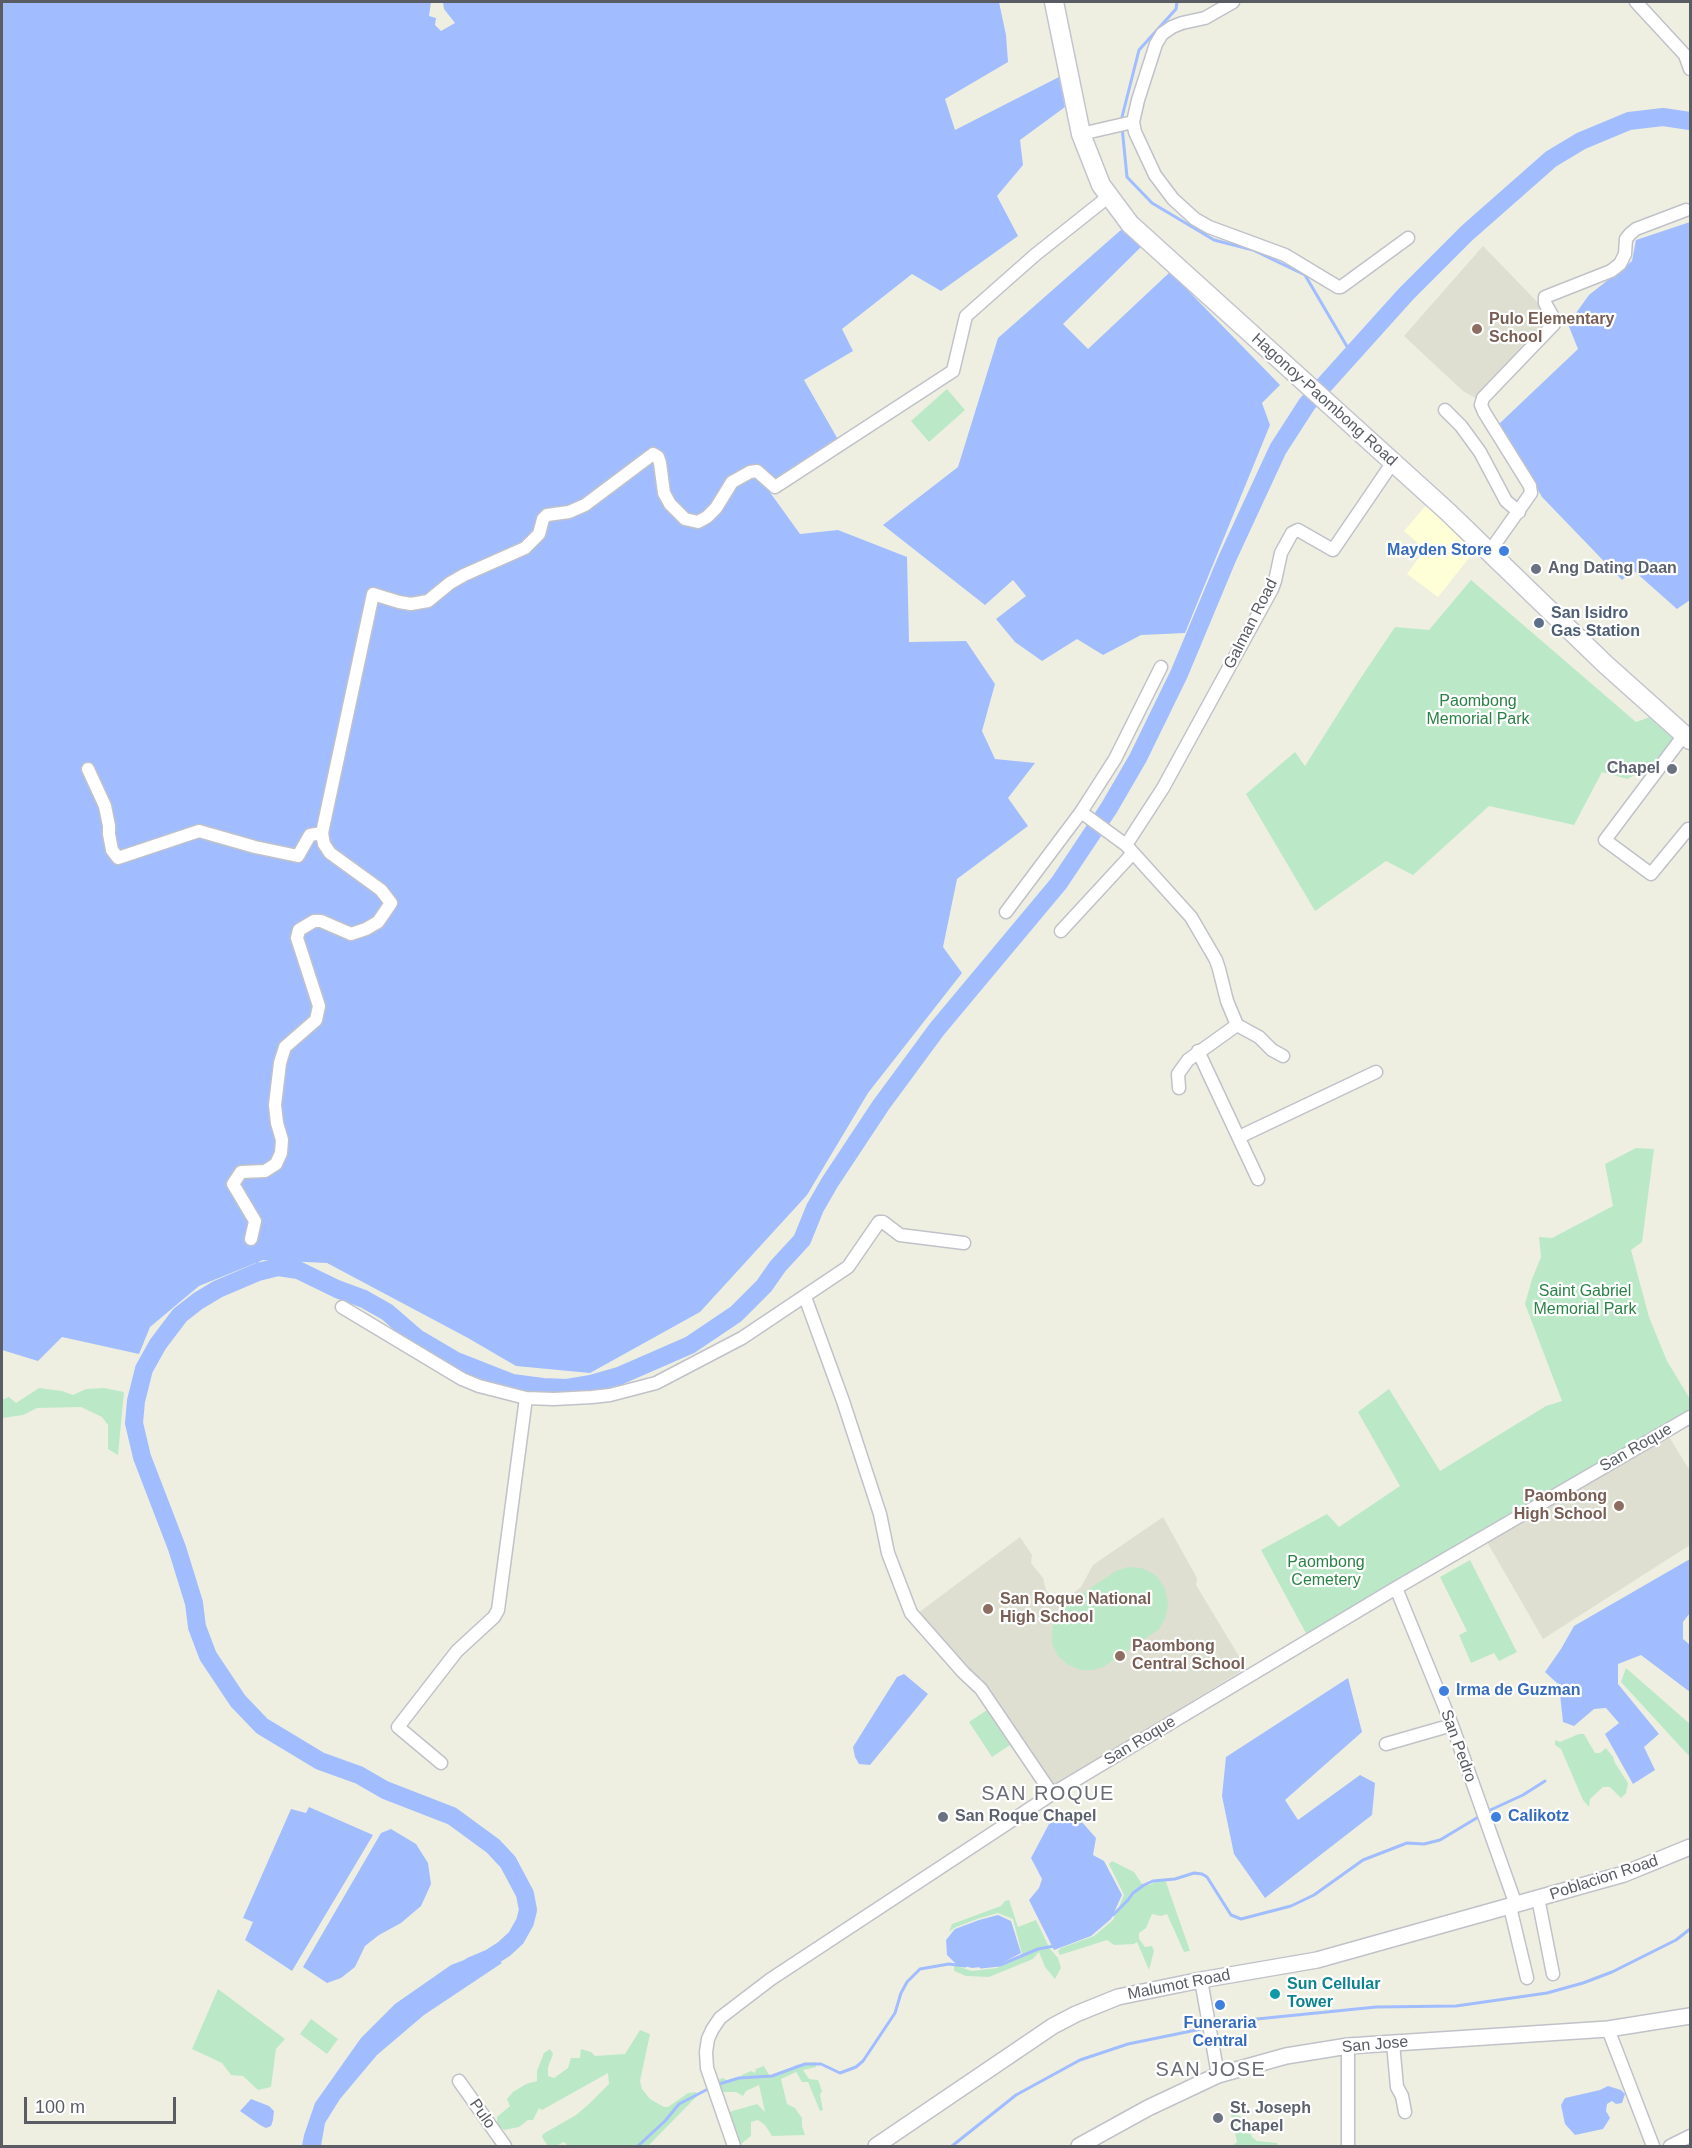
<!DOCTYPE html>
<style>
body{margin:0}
#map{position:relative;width:1692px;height:2148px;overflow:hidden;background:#eeefe1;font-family:Helvetica,sans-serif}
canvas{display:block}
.frame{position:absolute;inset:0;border:3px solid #5a5c64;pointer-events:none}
.scale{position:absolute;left:24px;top:2097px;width:152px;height:27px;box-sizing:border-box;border:3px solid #5a5c64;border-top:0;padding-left:8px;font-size:18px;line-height:21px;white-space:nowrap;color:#5a5c64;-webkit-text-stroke:4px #fff;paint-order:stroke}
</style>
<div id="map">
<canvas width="1692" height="2148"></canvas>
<div class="frame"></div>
<div class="scale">100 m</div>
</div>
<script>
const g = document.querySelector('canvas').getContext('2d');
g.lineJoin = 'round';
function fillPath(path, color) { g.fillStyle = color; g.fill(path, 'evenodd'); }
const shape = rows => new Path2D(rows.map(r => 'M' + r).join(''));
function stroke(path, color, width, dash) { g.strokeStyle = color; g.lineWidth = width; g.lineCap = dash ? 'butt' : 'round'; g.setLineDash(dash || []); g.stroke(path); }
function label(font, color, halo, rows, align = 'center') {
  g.font = font + ' Helvetica,sans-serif'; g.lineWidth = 4.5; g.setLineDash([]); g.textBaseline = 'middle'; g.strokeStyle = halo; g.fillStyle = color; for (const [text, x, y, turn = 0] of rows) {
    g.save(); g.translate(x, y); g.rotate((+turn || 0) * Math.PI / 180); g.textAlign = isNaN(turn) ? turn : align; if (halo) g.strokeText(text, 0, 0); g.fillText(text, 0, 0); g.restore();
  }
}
const commercial = shape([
 [1428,503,1477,548,1438,597,1407,574,1425,549,1404,531]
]);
const education = shape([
 [1483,246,1548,313,1551,321,1477,399,1463,391,1404,336],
 [1668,1435,1690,1471,1690,1545,1543,1639,1487,1542],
 [1163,1517,1197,1578,1196,1585,1246,1668,1051,1788,985,1691,983,1680,967,1672,918,1613,1020,1537,1032,1555,1031,1563,1043,1578,1046,1590,1057,1606,1081,1587,1093,1565]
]);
const green = shape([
 [947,389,965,410,929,442,911,421],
 [1471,580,1636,722,1650,717,1676,740,1655,765,1627,779,1602,772,1574,825,1489,806,1413,875,1386,861,1315,911,1246,794,1295,752,1305,766,1358,682,1395,627,1429,630],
 [1636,1148,1654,1149,1642,1242,1631,1250,1649,1317,1667,1361,1690,1399,1690,1412,1637,1441,1308,1637,1261,1550,1327,1514,1339,1527,1400,1486,1358,1412,1389,1389,1440,1471,1546,1406,1562,1401,1525,1304,1532,1279,1541,1257,1539,1237,1552,1238,1613,1206,1605,1164],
 [39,1388,62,1391,73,1395,86,1389,104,1388,124,1392,118,1455,108,1449,108,1425,102,1417,81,1407,37,1408,23,1415,2,1418,2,1400,9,1397,16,1403],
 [1470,1560,1517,1652,1499,1661,1494,1653,1471,1663,1459,1635,1467,1631,1440,1577],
 [1128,1567,1142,1568,1155,1575,1165,1588,1168,1603,1166,1617,1159,1629,1103,1667,1092,1670,1080,1670,1067,1664,1058,1656,1052,1644,1052,1631,1054,1620,1062,1607,1116,1571],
 [1626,1668,1690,1724,1690,1757,1621,1682],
 [987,1710,1010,1745,992,1757,969,1722],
 [1579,1734,1584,1734,1595,1753,1600,1753,1606,1748,1613,1757,1615,1763,1628,1783,1626,1793,1621,1798,1610,1787,1603,1787,1590,1799,1589,1807,1583,1800,1561,1749,1555,1745,1555,1740,1560,1742],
 [1112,1861,1134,1872,1142,1884,1150,1885,1160,1879,1165,1879,1190,1951,1184,1952,1167,1914,1161,1916,1152,1914,1146,1928,1139,1933,1139,1939,1145,1947,1152,1946,1154,1951,1149,1970,1137,1942,1134,1944,1114,1945,1107,1940,1060,1955,1058,1951,1061,1948,1094,1936,1113,1920,1124,1895,1109,1864],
 [1009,1900,1018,1927,1036,1920,1050,1949,1058,1958,1061,1968,1055,1979,1045,1967,1039,1952,1033,1959,989,1977,966,1976,954,1971,954,1965,972,1971,997,1968,1022,1954,1013,1919,998,1913,977,1919,954,1928,949,1932,952,1924,1001,1906,1005,1901],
 [218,1989,285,2039,276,2049,271,2087,258,2090,243,2076,231,2075,222,2063,192,2049],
 [311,2019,338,2039,327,2054,300,2034],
 [640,2030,650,2034,640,2081,642,2089,650,2099,664,2107,668,2107,688,2093,696,2092,698,2095,648,2146,568,2146,564,2142,556,2146,548,2146,542,2137,543,2134,576,2115,589,2104,609,2084,608,2073,542,2110,539,2108,533,2120,528,2120,519,2127,504,2130,497,2124,497,2117,510,2106,507,2099,513,2092,526,2084,537,2081,537,2071,544,2053,550,2049,553,2054,548,2067,548,2076,554,2078,568,2068,571,2058,580,2058,581,2049,591,2052,595,2056,625,2054],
 [815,2062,816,2067,803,2070,809,2079,818,2080,822,2091,820,2095,823,2110,820,2111,808,2082,802,2082,796,2072,781,2079,787,2104,795,2108,802,2118,802,2126,805,2135,772,2136,765,2125,758,2120,751,2122,751,2136,741,2144,729,2112,757,2104,765,2112,759,2085,746,2091,743,2096,736,2092,721,2092,717,2080,723,2078,728,2081,737,2077,740,2078,742,2075,751,2071,755,2073,756,2069,764,2066,769,2075,779,2075,796,2065],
 [1231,2114,1240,2116,1247,2125,1252,2137,1257,2141,1277,2143,1279,2146,1232,2146,1237,2142]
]);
const water = shape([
 [2,2,431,2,429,16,436,18,435,25,441,31,455,23,444,9,443,2,999,2,1006,35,1008,62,945,99,955,130,1059,77,1065,107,1020,140,1023,165,997,196,1018,236,941,291,912,274,842,329,853,351,804,380,840,443,769,491,800,534,838,530,907,557,909,642,966,641,995,684,982,731,995,759,1035,763,1008,798,1028,826,957,879,943,947,962,973,868,1093,807,1195,700,1312,590,1373,516,1366,468,1338,327,1263,263,1260,199,1286,150,1327,139,1354,62,1337,38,1361,2,1350],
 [1690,222,1690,600,1677,609,1633,570,1622,580,1542,497,1499,424,1578,349,1568,324,1589,295,1632,261,1636,240],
 [1122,229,1142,246,1063,324,1088,349,1170,272,1280,385,1262,403,1270,425,1185,633,1141,635,1103,655,1077,639,1042,661,1015,642,996,619,1026,596,1013,580,985,605,883,525,958,467,998,338],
 [1690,1559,1690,1613,1683,1622,1683,1639,1690,1645,1690,1692,1641,1655,1618,1664,1618,1684,1659,1734,1644,1747,1655,1770,1633,1784,1605,1734,1619,1723,1606,1708,1594,1709,1574,1726,1563,1722,1559,1685,1545,1672,1561,1649,1574,1626],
 [904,1674,928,1694,870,1765,859,1764,855,1757,853,1747,897,1677],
 [1348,1678,1362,1732,1285,1800,1298,1820,1360,1775,1375,1783,1372,1815,1265,1898,1234,1854,1222,1796,1226,1757],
 [309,1807,373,1835,292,1971,245,1940,253,1922,243,1918,291,1809,306,1813],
 [1073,1812,1096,1838,1093,1855,1104,1861,1122,1895,1111,1919,1091,1936,1054,1950,1029,1900,1039,1888,1042,1879,1031,1858,1049,1824],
 [391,1829,416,1844,428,1863,431,1884,421,1906,401,1923,379,1935,365,1946,355,1967,341,1978,327,1983,303,1967,381,1833],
 [998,1915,1011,1921,1021,1953,998,1965,972,1968,956,1964,947,1955,946,1940,955,1929,979,1920],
 [488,1951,502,1963,424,2015,377,2055,340,2099,325,2123,321,2146,302,2146,304,2135,315,2103,361,2038,395,2004,451,1965],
 [1608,2086,1621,2090,1625,2094,1622,2103,1616,2104,1612,2101,1607,2104,1606,2111,1610,2118,1603,2129,1575,2135,1565,2124,1561,2105,1565,2098,1600,2090],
 [251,2099,269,2106,274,2111,273,2120,271,2126,266,2128,260,2125,240,2111]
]);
const stream = shape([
 [1121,121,1139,50,1176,9,1177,2],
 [1122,127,1127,177,1152,203,1214,240,1253,250,1305,275,1352,355],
 [257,1259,258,1272],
 [1486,1812,1523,1795,1545,1781],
 [1113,1915,1128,1900,1133,1893,1144,1885,1153,1881,1175,1879,1194,1873,1202,1874,1207,1877,1231,1915,1241,1919,1291,1906,1314,1895,1363,1860,1407,1843,1424,1844,1440,1840,1480,1816],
 [981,1967,1000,1965,1038,1949,1054,1946],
 [1213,2026,1237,2021,1376,2007,1456,2006,1547,1993,1583,1983,1612,1972,1676,1940,1690,1929],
 [716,2085,739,2078,772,2076,805,2064,821,2064,840,2073,856,2067,863,2061,895,2013,901,1993,907,1982,920,1969,949,1964,965,1966],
 [638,2146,665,2121,679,2104,710,2088],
 [952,2146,1016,2095,1080,2060,1128,2044,1206,2028]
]);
const river = shape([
 [471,1966,490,1958,504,1949,516,1938,525,1922,528,1910,525,1894,508,1862,493,1846,452,1816,385,1790,359,1775,320,1761,262,1726,238,1701,208,1656,197,1627,194,1603,177,1548,142,1457,134,1423,136,1401,144,1369,158,1344,180,1315,198,1301,218,1289,258,1272,278,1267,298,1270,337,1289,364,1299,387,1312,417,1338,456,1361,512,1383,543,1387,567,1388,591,1384,619,1376,690,1345,736,1314,764,1286,778,1266,802,1240,815,1208,830,1182,881,1105,937,1029,1059,883,1109,808,1138,758,1179,674,1227,559,1278,449,1307,404,1406,294,1467,233,1551,159,1581,141,1629,121,1663,117,1690,121]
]);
const minor = shape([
 [1233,2,1205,18,1182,23,1172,27,1162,34,1156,44,1138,100,1133,122,1135,132,1155,175,1173,199,1195,219,1209,227,1285,255,1338,287,1341,287,1408,238],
 [1636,2,1685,55,1690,69],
 [1081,134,1133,122],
 [1445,410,1461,426,1480,452,1506,501,1519,512],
 [1490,551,1531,493,1530,486,1484,412,1481,405,1483,398,1554,324,1554,319,1545,303,1545,297,1611,271,1620,264,1625,254,1626,239,1630,234,1636,229,1686,210],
 [1684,735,1605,840,1651,874,1688,829],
 [88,769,105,806,109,826,109,834,112,850,118,858,199,831,255,847,298,856,310,835,322,833],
 [1081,812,1126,845,1191,917,1216,960,1219,969,1227,1001,1237,1025,1188,1060,1178,1074,1179,1088],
 [1126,845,1163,788,1272,589,1275,581,1281,553,1292,533,1298,530,1333,550,1393,462],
 [1006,912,1081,812,1115,759,1161,667],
 [1061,931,1133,853],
 [1237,1025,1259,1037,1272,1050,1283,1056],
 [1198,1051,1258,1179],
 [1239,1137,1376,1072],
 [251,1239,255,1221,233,1184,241,1172,265,1171,276,1164,281,1153,282,1140,277,1123,275,1105,280,1063,285,1047,316,1020,319,1006,297,938,299,930,314,921,321,921,351,934,366,929,378,922,391,903,381,890,330,853,324,844,322,833,373,594,399,602,411,604,428,601,450,583,464,575,525,548,539,534,543,519,547,515,569,512,585,505,653,454,658,457,660,463,664,493,670,504,685,519,698,522,707,517,716,508,732,482,750,472,757,471,775,487,953,371,966,316,1035,255,1108,197],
 [805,1297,843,1401,880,1514,888,1553,911,1613,963,1672,981,1689,1052,1794],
 [342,1307,462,1379,479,1386,526,1398,554,1399,592,1397,610,1395,656,1383,742,1338,848,1267,879,1222,883,1222,900,1235,964,1243],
 [1396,1588,1452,1725,1516,1905],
 [1386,1744,1452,1725],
 [441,1763,398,1727,457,1651,494,1617,498,1610,526,1398],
 [1538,1898,1553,1974],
 [1510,1907,1527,1978],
 [1201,1980,1218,2075],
 [1608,2029,1653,2146],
 [1393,2043,1397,2087,1402,2096,1405,2112],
 [459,2081,505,2146],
 [734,2146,707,2068,706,2052,708,2039,712,2030,720,2018,733,2008,771,1979,1052,1794,1396,1588,1690,1417],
 [1348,2146,1348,2046],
 [1670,2146,1690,2136]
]);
const tertiary = shape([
 [876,2146,1053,2026,1076,2014,1118,1997,1201,1980,1317,1960,1624,1874,1690,1847],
 [1079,2146,1148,2108,1218,2075,1286,2056,1348,2046,1608,2029,1690,2016]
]);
const secondary = shape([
 [1054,2,1081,134,1101,185,1130,224,1448,512,1605,664,1690,740]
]);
const markers = [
 [1477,329,6,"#8d6e63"],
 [1504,551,6,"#3f7fe0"],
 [1536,569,6,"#6b7280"],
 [1539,623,6,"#5c6f8a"],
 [1672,769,6,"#6b7280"],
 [1619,1506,6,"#8d6e63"],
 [988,1609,6,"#8d6e63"],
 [1120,1656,6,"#8d6e63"],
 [1444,1691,6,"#3f7fe0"],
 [943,1817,6,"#6b7280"],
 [1496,1817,6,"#3f7fe0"],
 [1275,1994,6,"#0f9aa8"],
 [1220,2005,6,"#3f7fe0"],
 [1218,2118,6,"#6b7280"]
];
const educationNames = [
 ["Pulo Elementary",1489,320],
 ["School",1489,338],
 ["Paombong",1607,1497,"right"],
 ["High School",1607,1515,"right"],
 ["San Roque National",1000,1600],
 ["High School",1000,1618],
 ["Paombong",1132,1647],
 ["Central School",1132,1665]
];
const streetNames = [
 ["Hagonoy-Paombong Road",1324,400,42],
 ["Galman Road",1251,624,-63],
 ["San Roque",1636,1448,-30],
 ["San Roque",1140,1741,-31],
 ["San Pedro",1458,1746,70],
 ["Poblacion Road",1604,1878,-18],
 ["Malumot Road",1179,1985,-11],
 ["San Jose",1375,2045,-5],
 ["Pulo",482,2114,55]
];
const shopNames = [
 ["Mayden Store",1492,551,"right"],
 ["Irma de Guzman",1456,1691],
 ["Calikotz",1508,1817],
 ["Funeraria",1220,2024,"center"],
 ["Central",1220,2042,"center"]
];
const worshipNames = [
 ["Ang Dating Daan",1548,569],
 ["Chapel",1660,769,"right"],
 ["San Roque Chapel",955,1817],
 ["St. Joseph",1230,2109],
 ["Chapel",1230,2127]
];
const serviceNames = [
 ["San Isidro",1551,614],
 ["Gas Station",1551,632]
];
const parkNames = [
 ["Paombong",1478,702],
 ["Memorial Park",1478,720],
 ["Saint Gabriel",1585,1292],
 ["Memorial Park",1585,1310],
 ["Paombong",1326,1563],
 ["Cemetery",1326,1581]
];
const cultureNames = [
 ["Sun Cellular",1287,1985],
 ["Tower",1287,2003]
];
const quarterNames = [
 ["SAN ROQUE",1048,1794],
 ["SAN JOSE",1211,2070]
];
fillPath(commercial, '#feffd6');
fillPath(education, '#dedfd0');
fillPath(green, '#bbe9c7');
fillPath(water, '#a1bdff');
stroke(stream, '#a1bdff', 3);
stroke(river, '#a1bdff', 18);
stroke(minor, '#c0c2c9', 15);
stroke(tertiary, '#c0c2c9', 18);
stroke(secondary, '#c3c4ce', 21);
stroke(minor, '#fff', 12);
stroke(tertiary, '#fff', 15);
stroke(secondary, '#fff', 18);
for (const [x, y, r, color] of markers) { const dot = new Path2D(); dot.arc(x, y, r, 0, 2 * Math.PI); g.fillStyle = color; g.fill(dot); stroke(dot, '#fff', 2); }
label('bold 16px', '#785e54', '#fff', educationNames, 'left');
label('16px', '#5a5c64', '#fff', streetNames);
label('bold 16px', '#366cbe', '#fff', shopNames, 'left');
label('bold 16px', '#5b616d', '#fff', worshipNames, 'left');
label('bold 16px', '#4e5e75', '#fff', serviceNames, 'left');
label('16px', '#2b8246', '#fff', parkNames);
label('bold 16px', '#0d838f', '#fff', cultureNames, 'left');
g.letterSpacing = '1.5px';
label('20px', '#6b6d76', '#fff', quarterNames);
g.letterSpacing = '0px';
</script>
